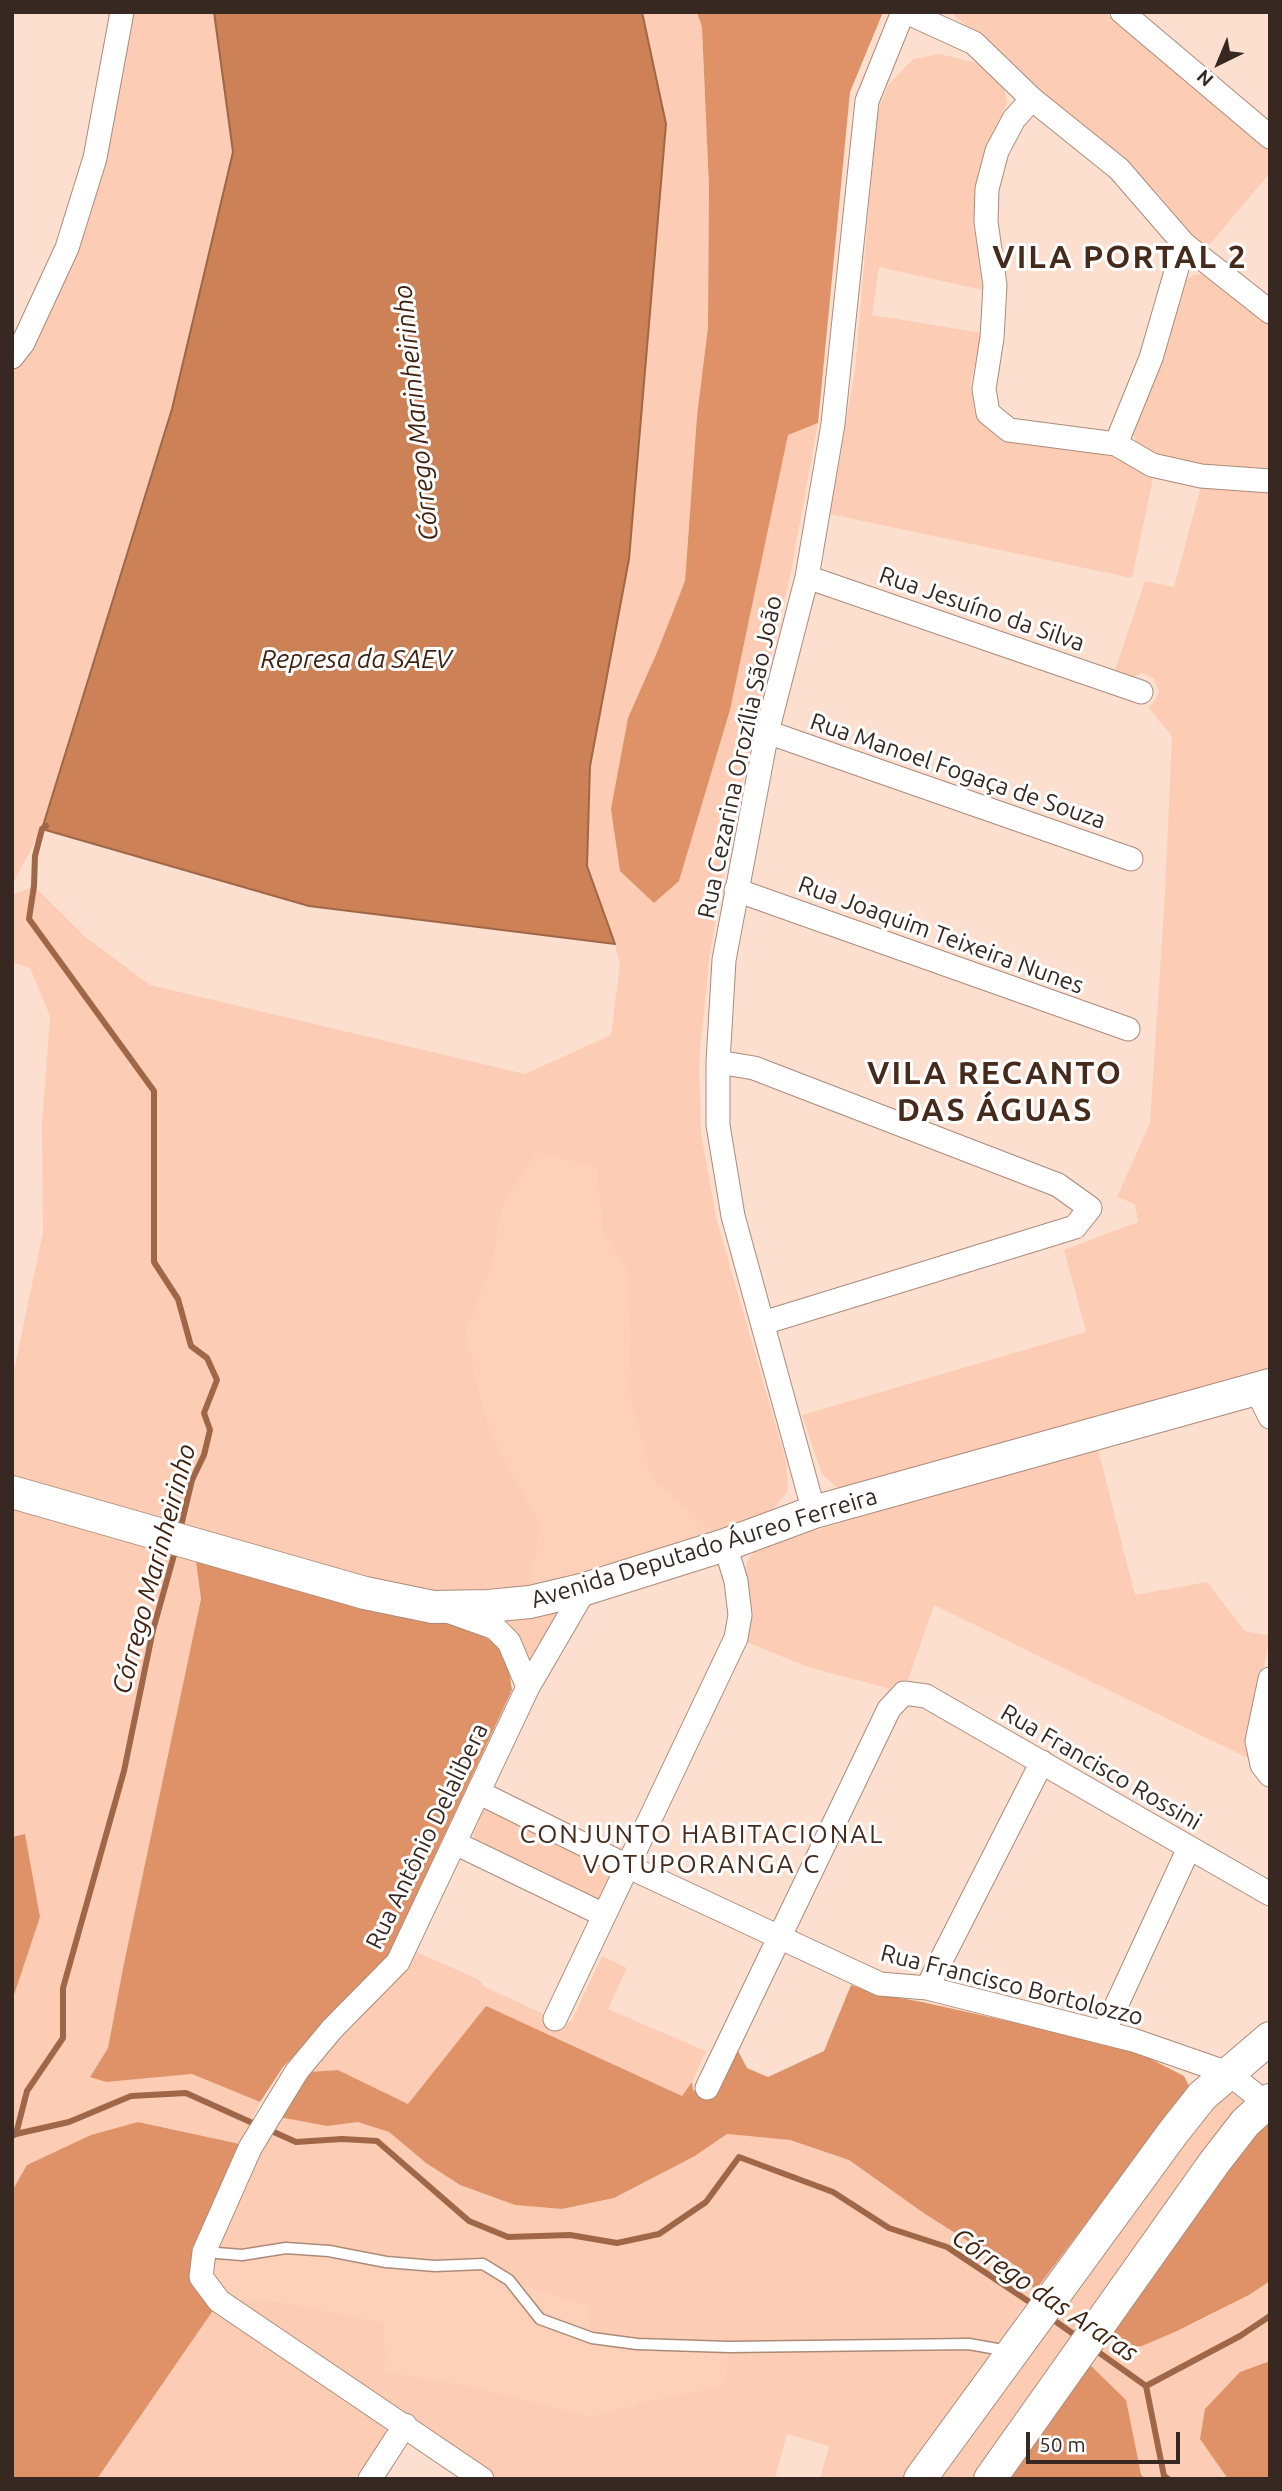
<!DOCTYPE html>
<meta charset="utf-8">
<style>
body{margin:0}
#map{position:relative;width:1282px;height:2491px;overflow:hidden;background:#fddfd0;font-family:Ubuntu,sans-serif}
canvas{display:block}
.frame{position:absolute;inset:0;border:14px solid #372922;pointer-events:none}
.north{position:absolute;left:1184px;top:28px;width:70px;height:70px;-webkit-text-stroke:5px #fff;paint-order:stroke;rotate:223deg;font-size:19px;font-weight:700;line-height:28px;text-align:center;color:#372922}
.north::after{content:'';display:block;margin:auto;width:24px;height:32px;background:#372922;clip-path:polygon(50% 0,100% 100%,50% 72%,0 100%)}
.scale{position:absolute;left:1026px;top:2432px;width:154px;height:32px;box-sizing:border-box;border:4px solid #372922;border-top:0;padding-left:9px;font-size:21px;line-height:24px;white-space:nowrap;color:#372922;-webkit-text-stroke:5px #fff;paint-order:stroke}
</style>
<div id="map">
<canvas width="1282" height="2491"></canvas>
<div class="frame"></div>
<div class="north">N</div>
<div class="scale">50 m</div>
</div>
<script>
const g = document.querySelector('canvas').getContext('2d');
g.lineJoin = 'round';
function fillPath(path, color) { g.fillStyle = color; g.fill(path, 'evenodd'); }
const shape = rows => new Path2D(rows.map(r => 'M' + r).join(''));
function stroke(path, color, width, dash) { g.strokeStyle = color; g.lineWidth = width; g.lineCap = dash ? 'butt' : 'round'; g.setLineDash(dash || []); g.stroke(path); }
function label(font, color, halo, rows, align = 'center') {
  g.font = font + ' Ubuntu,sans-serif'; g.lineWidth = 6; g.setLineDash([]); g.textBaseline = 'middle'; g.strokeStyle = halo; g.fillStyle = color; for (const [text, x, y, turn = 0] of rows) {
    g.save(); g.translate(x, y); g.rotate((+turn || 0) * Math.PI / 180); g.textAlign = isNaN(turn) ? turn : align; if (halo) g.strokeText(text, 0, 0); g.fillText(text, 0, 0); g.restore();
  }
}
const built = shape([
 [537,1153,597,1168,602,1231,627,1270,631,1398,719,1537,527,1591,542,1528,493,1438,484,1410,466,1333,492,1267,503,1205],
 [286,2248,483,2264,509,2280,729,2347,723,2386,642,2402,591,2416,471,2386,386,2372,384,2322,282,2302,229,2299,215,2278,215,2253]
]);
const green = shape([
 [128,12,214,12,233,152,172,409,42,829,12,885,12,375,30,349],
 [642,12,697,12,702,27,709,187,708,327,697,416,685,581,658,650,679,881,730,710,788,435,818,423,791,572,754,729,722,883,710,953,699,1061,701,1133,717,1221,786,1461,788,1491,766,1518,719,1537,652,1478,631,1398,627,1270,602,1231,597,1168,537,1153,503,1205,492,1267,466,1333,484,1410,493,1438,542,1528,527,1591,435,1597,12,1483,12,1380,43,1232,42,1123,50,1016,30,968,12,962,12,895,34,886,83,935,150,985,525,1074,611,1035,620,965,615,944,587,866,590,766,629,559,666,124],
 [950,12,1104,12,1270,150,1270,173,1205,250,1154,189,1124,160,1047,97],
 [940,54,977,63,992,70,1004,88,1007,103,987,152,977,191,974,227,983,290,879,267,872,315,982,333,970,386,977,413,996,434,1017,443,1112,456,1154,474,1132,578,830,514,855,370,877,112,889,84,913,59],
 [1208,274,1270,321,1270,474,1157,461,1141,449,1131,431,1161,365,1182,283,1193,275],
 [1201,486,1270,491,1270,1372,842,1492,822,1474,802,1415,1086,1332,1064,1250,1138,1222,1135,1204,1117,1197,1150,1123,1165,892,1172,736,1148,707,1153,703,1159,691,1154,679,1142,673,1130,678,1114,673,1145,581,1174,587],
 [1097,1445,1135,1595,1207,1582,1245,1631,1270,1636,1249,1740,1256,1762,934,1605,908,1680,898,1682,890,1689,805,1666,744,1641,743,1582,747,1562,757,1548],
 [12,1503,127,1542,195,1554,201,1599,123,1968,108,2048,90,2077,106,2082,192,2074,260,2102,240,2144,138,2122,65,2148,27,2165,12,2191,12,2001,40,1917,24,1834,12,1837],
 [569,1605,540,1654,529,1660,498,1619],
 [490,1807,612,1867,616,1875,604,1899,598,1900,478,1844,473,1834,483,1810],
 [416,1952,478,1979,485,1987,542,2013,547,2022,561,2028,572,2020,602,1956,627,1968,608,2009,706,2051,692,2082,682,2097,486,2007,408,2104,338,2070,309,2072,338,2035,407,1970],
 [1229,2091,1243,2101,1237,2116,977,2479,938,2479,1214,2101],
 [279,2117,327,2126,358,2121,389,2132,426,2163,460,2185,515,2205,562,2209,614,2198,695,2156,727,2134,790,2140,849,2160,925,2214,971,2243,994,2251,1019,2268,1035,2291,1018,2314,1002,2350,911,2479,820,2479,829,2446,787,2434,775,2479,494,2479,229,2299,282,2302,384,2322,386,2372,471,2386,591,2416,642,2402,723,2386,729,2347,592,2338,588,2306,509,2280,483,2265,435,2266,329,2251,215,2253,259,2153],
 [1270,2281,1270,2361,1240,2372,1200,2439,1228,2479,1145,2479,1085,2360,1107,2329,1142,2346,1201,2320,1249,2295],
 [214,2309,384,2422,386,2437,358,2479,97,2479]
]);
const forest = shape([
 [697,12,883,12,850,92,818,423,788,435,730,710,679,881,654,903,620,871,611,809,628,718,658,650,685,581,697,416,708,327,709,187,702,27],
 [195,1554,468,1628,495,1643,508,1664,512,1690,387,1958,283,2067,260,2102,192,2074,106,2082,90,2077,108,2048,123,1968,201,1599],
 [25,1834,40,1917,12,2001,12,1837],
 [851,1985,873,1993,922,2002,1129,2048,1184,2076,1189,2086,1035,2291,1019,2268,994,2251,971,2243,925,2214,849,2160,790,2140,727,2134,695,2156,614,2198,562,2209,515,2205,460,2185,426,2163,389,2132,358,2122,327,2126,279,2117,309,2072,338,2070,408,2104,486,2006,682,2096,692,2082,693,2090,709,2096,737,2049,747,2068,768,2077,824,2051],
 [1270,2110,1270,2281,1249,2295,1177,2331,1142,2346,1125,2347,1107,2329],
 [138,2122,240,2144,208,2221,214,2309,97,2479,12,2479,12,2191,27,2165,91,2135],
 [1085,2360,1126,2400,1141,2474,1145,2479,1002,2479],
 [1270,2361,1270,2479,1228,2479,1200,2439,1205,2409,1240,2372]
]);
const water = shape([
 [214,12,642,12,666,124,629,559,590,766,587,866,615,944,309,906,42,829,172,409,233,152,214,12]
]);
const stream = shape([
 [46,826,42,829,35,856,34,886,29,919,154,1091,154,1262,178,1299,191,1346,207,1358,217,1380,204,1413,210,1430,204,1455,192,1480,180,1530],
 [267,2129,296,2142,342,2139,377,2141,469,2221,508,2237,570,2235,617,2243,659,2234,706,2202,739,2157,833,2192,889,2228,947,2247,1034,2305],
 [16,2134,69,2122,131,2096,186,2093,257,2125],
 [12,2136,16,2134,27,2091,63,2038,63,1988,124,1771,153,1630,176,1548],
 [1048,2316,1079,2338],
 [1094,2349,1146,2386],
 [1146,2386,1240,2336,1270,2316],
 [1146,2386,1164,2476,1168,2479]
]);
const lane = shape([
 [204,2252,242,2255,286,2248,329,2251,386,2262,435,2266,483,2264,509,2280,540,2319,592,2338,637,2344,729,2347,969,2344,1008,2351]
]);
const street = shape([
 [906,12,974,43,1032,99,1119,169,1184,244,1270,312],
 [1122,12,1270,137],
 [1032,99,1014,119,997,151,987,189,986,222,995,285,992,338,984,389,988,413,1009,430,1116,444,1152,465,1201,476,1270,481],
 [12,357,23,343,67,248,95,158,122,12],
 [1116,444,1151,358,1184,244],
 [807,577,1141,692],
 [767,732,1131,859],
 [736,890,1128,1029],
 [718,1062,754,1068,1058,1185,1090,1208,1075,1227,763,1323],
 [1256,1389,1270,1417],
 [814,1512,733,1216,718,1125,718,1062,724,960,767,732,807,577,833,424,867,101,903,12],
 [450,1612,495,1628,509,1642,528,1687],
 [1270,1679,1257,1741,1262,1765,1270,1775],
 [478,1792,629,1867,880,1984,927,1988,1133,2040,1228,2073,1266,2103],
 [455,1843,604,1915],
 [927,1988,1042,1762],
 [555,2019,736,1638,740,1615,736,1581,725,1545],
 [1104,2032,1189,1848],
 [707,2088,889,1709,904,1693,926,1696,1270,1894],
 [370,2479,405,2425],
 [482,2479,219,2301,201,2277,204,2252,250,2148,297,2071,332,2029,398,1962,528,1687,585,1589]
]);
const secondary = shape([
 [12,1492,365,1593,433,1607,488,1606,530,1602,585,1589,725,1545,814,1512,1270,1385],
 [920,2479,1172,2134,1202,2096,1270,2038],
 [990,2479,1214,2163,1245,2123,1270,2100]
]);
const streetNames = [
 ["Rua Jesuíno da Silva",982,609,19],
 ["Rua Cezarina Orozília São João",740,757,-78],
 ["Rua Manoel Fogaça de Souza",958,771,19],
 ["Rua Joaquim Teixeira Nunes",941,935,20],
 ["Avenida Deputado Áureo Ferreira",704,1548,-17],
 ["Rua Francisco Rossini",1101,1767,30],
 ["Rua Antônio Delalibera",427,1836,-64],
 ["Rua Francisco Bortolozzo",1012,1985,14]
];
const waterNames = [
 ["Córrego Marinheirinho",416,413,-96],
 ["Represa da SAEV",356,659],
 ["Córrego Marinheirinho",154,1569,-75],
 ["Córrego das Araras",1045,2295,34]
];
const neighbourhoodNames = [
 ["CONJUNTO HABITACIONAL",702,1834],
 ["VOTUPORANGA C",702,1864]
];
const districtNames = [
 ["VILA PORTAL 2",1120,257],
 ["VILA RECANTO",995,1073],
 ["DAS ÁGUAS",995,1110]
];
fillPath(built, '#fdd1b9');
fillPath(green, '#fccdb4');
fillPath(forest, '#df9268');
fillPath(water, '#cc8157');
stroke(water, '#9f6747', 2);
stroke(stream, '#9f6747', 6);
stroke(lane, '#ac8a78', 13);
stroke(street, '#ac8a78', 25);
stroke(secondary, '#ac8a78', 34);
stroke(lane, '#fff', 10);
stroke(street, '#fff', 23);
stroke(secondary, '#fff', 32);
label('24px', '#372922', '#fff', streetNames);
label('italic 26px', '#412210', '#fff', waterNames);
g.letterSpacing = '2px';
label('26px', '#462a1b', '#fff', neighbourhoodNames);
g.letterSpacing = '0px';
g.letterSpacing = '2px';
label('bold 32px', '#462a1b', '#fff', districtNames);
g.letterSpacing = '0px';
</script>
